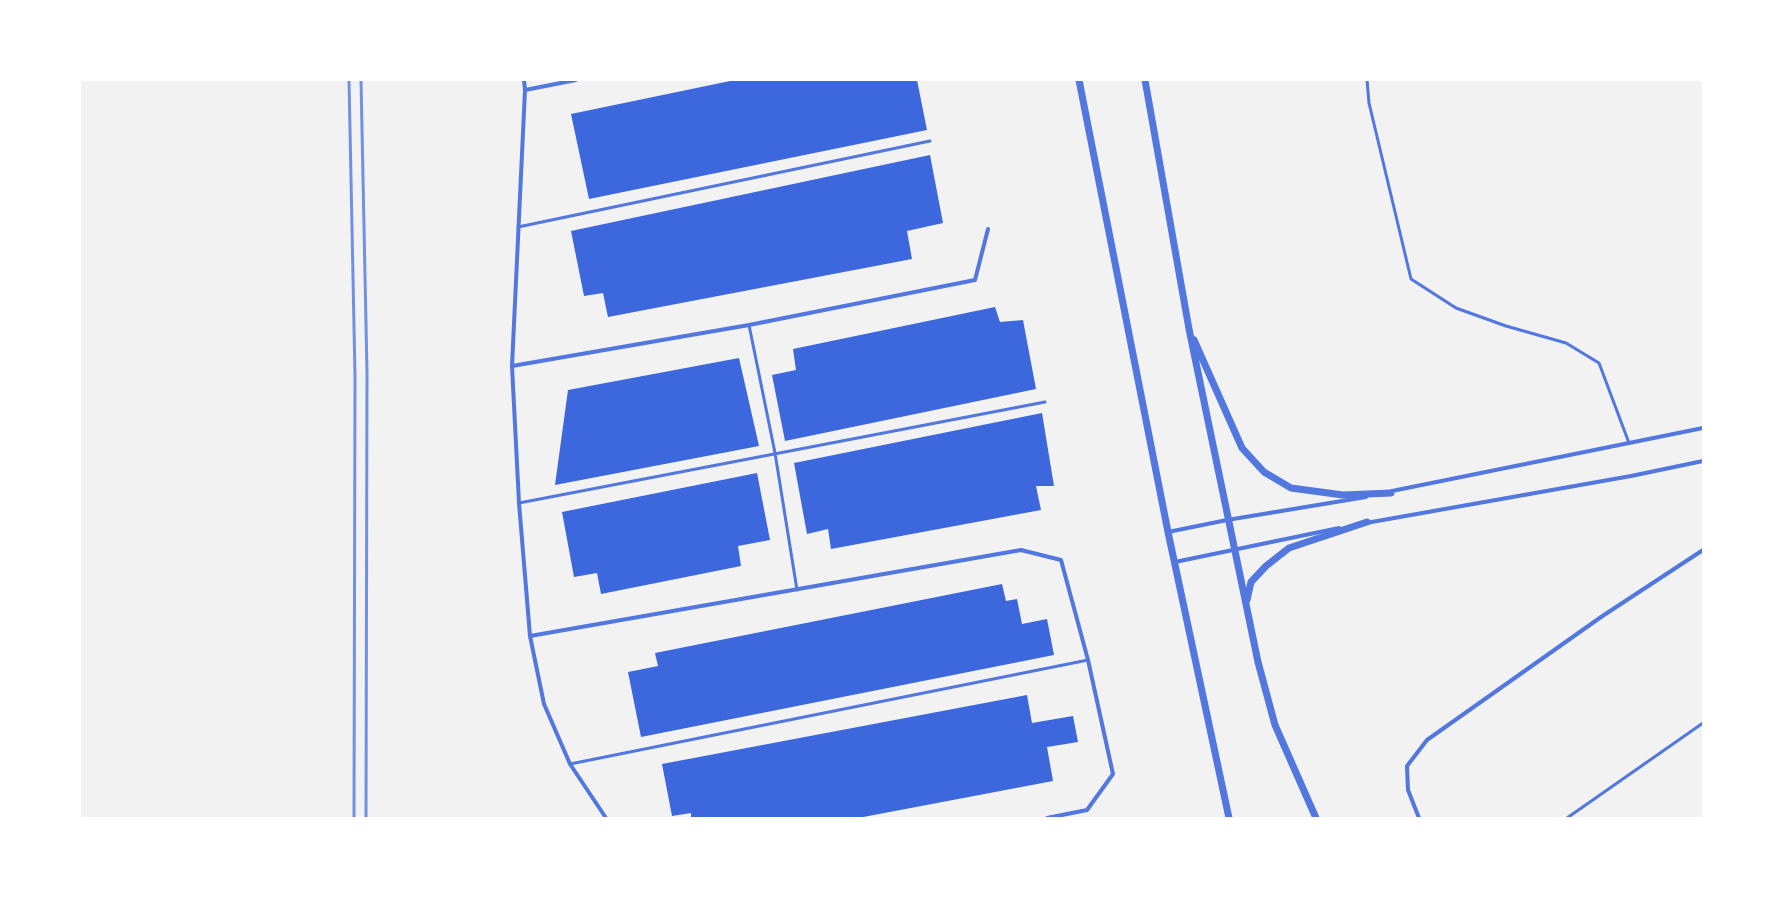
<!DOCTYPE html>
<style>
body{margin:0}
#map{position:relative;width:1783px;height:898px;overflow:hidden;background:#f2f2f2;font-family:Helvetica,sans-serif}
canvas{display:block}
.frame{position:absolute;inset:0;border:81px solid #fff;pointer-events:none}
</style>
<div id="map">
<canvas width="1783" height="898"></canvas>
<div class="frame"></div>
</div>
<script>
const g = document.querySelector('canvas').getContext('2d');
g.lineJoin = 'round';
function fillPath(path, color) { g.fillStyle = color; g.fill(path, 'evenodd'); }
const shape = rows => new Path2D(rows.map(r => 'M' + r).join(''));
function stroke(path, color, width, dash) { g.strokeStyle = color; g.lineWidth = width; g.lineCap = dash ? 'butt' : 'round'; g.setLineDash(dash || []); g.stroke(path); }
const building = shape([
 [735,80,917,80,927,130,589,199,571,114],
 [930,155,943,223,907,231,912,259,608,317,603,293,584,296,571,231],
 [995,307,1000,322,1023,320,1036,389,785,441,772,375,796,370,793,349],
 [739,358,759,446,555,485,568,390],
 [1042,413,1054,486,1036,486,1041,510,831,549,828,529,807,534,794,463],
 [757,473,770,540,738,546,741,566,601,594,597,573,574,577,562,512],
 [1002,584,1006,601,1017,599,1022,624,1047,619,1054,655,641,737,628,672,658,666,655,653],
 [1027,695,1032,723,1073,716,1078,742,1047,747,1053,781,858,818,691,818,691,813,672,816,662,764]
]);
const service = shape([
 [1367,80,1369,103,1411,279,1456,308,1506,326,1566,343,1599,363,1629,443],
 [518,227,930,141],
 [749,325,775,453,797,590],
 [519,503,1045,402],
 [570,764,1088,660],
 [1567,818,1703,723]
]);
const minor = shape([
 [524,80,525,90,512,366,519,503,530,636,544,704,570,764,606,818],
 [525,90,576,80],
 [512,366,749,325,975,280,988,229],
 [1391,493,1392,491,1703,428],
 [1366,523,1631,476,1703,461],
 [1168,532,1227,520,1366,497],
 [1175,562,1339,528],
 [530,636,1021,550,1061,560,1088,660,1113,774,1087,810,1047,818],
 [1419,818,1408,790,1407,766,1427,740,1601,617,1703,550]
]);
const tertiary = shape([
 [1079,80,1168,532,1229,818],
 [1145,80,1189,329,1258,662,1275,725,1316,818],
 [1194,340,1242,448,1264,472,1291,488,1343,495,1391,493],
 [1247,600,1251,582,1266,566,1289,548,1367,522]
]);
const rail = shape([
 [349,80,355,376,354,818],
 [361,80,367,373,366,818]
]);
fillPath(building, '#3d67dc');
stroke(service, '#5277de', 3);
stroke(minor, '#5277de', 4);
stroke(tertiary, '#5277de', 7);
stroke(rail, '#7290e2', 3);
</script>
